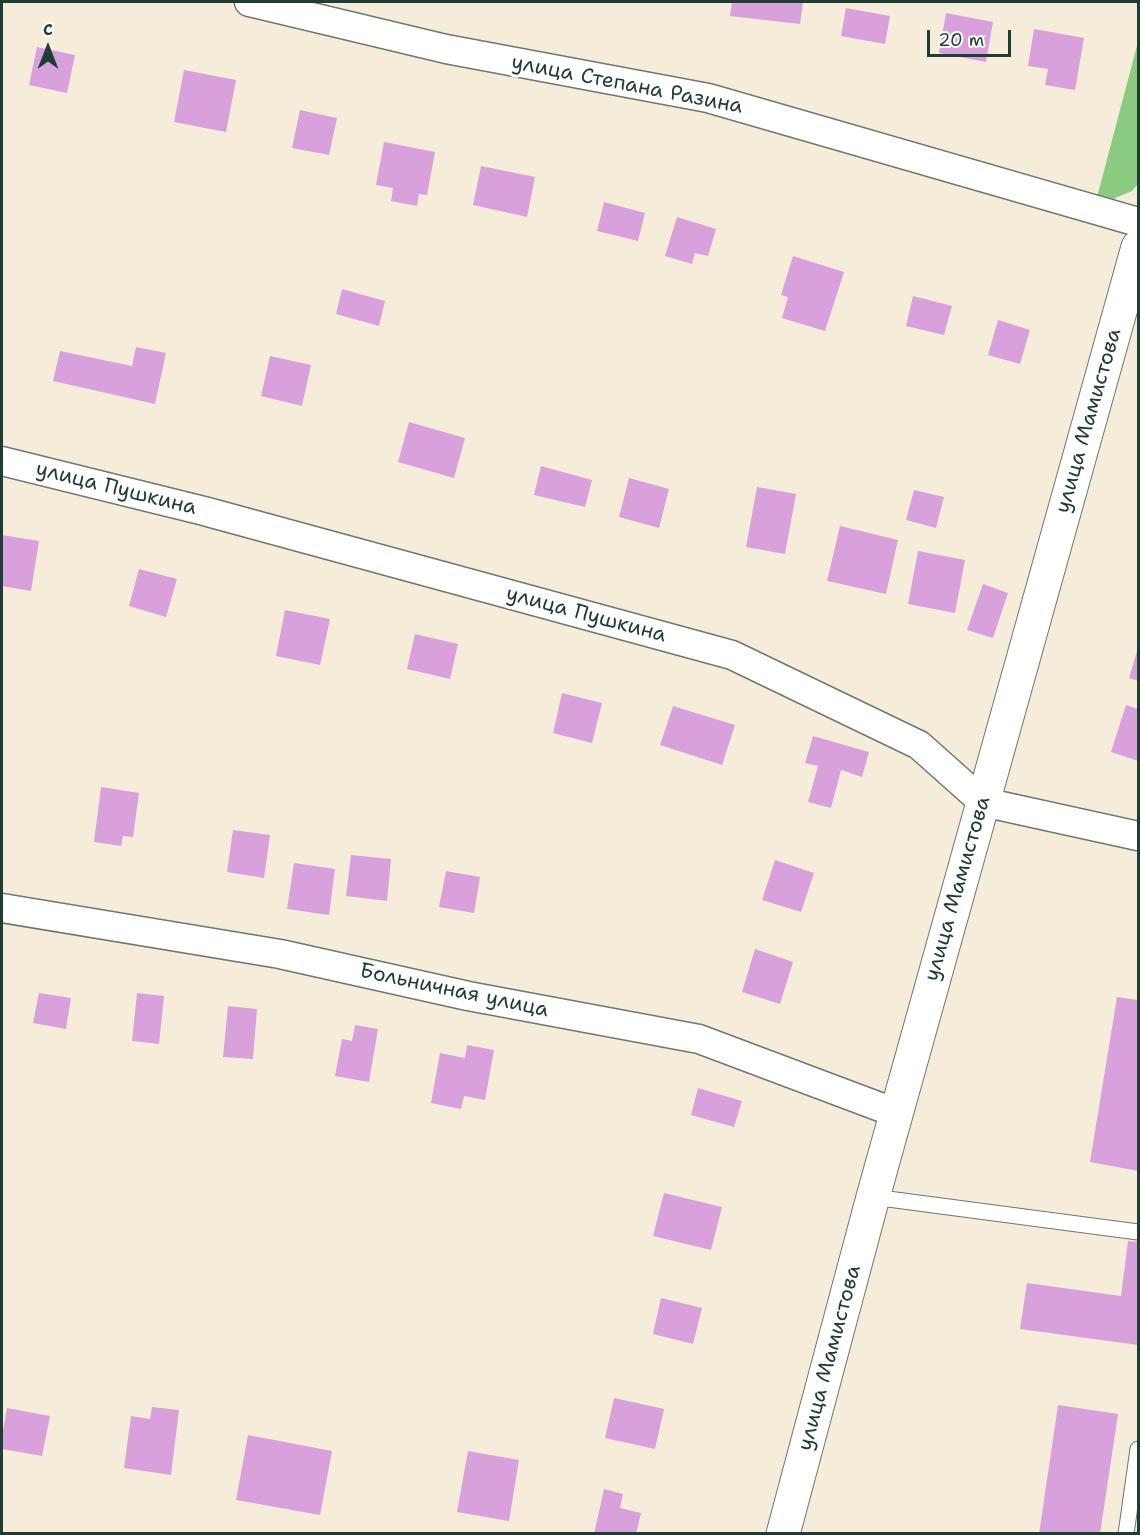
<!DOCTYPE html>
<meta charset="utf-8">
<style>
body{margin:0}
#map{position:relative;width:1140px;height:1535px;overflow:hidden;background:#f5edda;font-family:"Shantell Sans",sans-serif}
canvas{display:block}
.frame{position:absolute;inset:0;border:3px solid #1f3d34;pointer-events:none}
.north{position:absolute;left:18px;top:18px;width:60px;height:60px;-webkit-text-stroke:4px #fff;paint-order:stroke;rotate:0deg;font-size:16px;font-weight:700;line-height:24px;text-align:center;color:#1f3d34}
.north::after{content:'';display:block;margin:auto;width:21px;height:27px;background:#1f3d34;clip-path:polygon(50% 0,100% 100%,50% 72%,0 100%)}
.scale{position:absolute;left:927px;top:30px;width:84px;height:27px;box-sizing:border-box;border:3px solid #1f3d34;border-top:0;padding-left:8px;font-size:18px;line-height:21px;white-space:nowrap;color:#1f3d34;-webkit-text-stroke:4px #fff;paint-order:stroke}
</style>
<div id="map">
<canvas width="1140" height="1535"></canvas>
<div class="frame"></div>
<div class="north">С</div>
<div class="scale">20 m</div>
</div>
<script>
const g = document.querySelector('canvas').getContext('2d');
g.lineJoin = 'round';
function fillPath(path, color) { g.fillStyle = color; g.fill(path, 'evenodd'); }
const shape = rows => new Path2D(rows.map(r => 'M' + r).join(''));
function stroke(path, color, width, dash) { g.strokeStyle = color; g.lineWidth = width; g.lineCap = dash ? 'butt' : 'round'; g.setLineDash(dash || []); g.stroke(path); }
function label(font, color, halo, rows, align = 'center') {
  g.font = font + ' "Shantell Sans",sans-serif'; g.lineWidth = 6; g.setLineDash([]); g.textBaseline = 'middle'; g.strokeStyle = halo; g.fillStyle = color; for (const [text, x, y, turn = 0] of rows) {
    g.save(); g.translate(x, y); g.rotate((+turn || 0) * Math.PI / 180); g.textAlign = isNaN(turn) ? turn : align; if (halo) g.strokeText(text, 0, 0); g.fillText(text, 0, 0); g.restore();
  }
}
const green = shape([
 [1138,42,1138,184,1132,191,1113,199,1096,201]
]);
const building = shape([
 [732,2,803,2,800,24,730,16],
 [846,8,890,16,885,44,841,36],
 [946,13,993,22,986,62,939,53],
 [1034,29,1084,38,1075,90,1045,85,1048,69,1028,66],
 [37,47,75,55,67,93,29,85],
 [184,70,236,80,226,132,174,122],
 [300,110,337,118,329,155,292,148],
 [384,142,435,152,427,195,419,194,417,206,391,201,393,188,376,185],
 [481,166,535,177,527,217,473,205],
 [604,202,645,213,638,241,597,231],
 [677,217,716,229,708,256,695,253,692,264,665,256],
 [793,256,844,272,825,331,782,318,788,297,781,295],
 [342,289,385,301,379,326,336,314],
 [913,296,952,306,944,335,906,326],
 [998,320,1030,330,1020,364,988,355],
 [136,347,166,353,155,404,53,381,60,351,132,366],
 [270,356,311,365,302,406,261,396],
 [409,422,465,438,454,478,398,462],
 [541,466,592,480,585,507,534,495],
 [629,478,669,489,659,528,619,517],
 [757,487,796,494,785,554,746,547],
 [914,490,944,497,936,528,906,520],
 [840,526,898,540,886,594,827,581],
 [2,535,39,541,31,591,2,586],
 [918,551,965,560,955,613,908,604],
 [139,569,177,579,166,617,129,606],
 [983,584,1008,593,993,638,967,630],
 [285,610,330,619,320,665,276,656],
 [415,634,458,644,450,679,407,669],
 [1138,648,1138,681,1129,678],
 [562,693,602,703,592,743,553,733],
 [1126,705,1138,709,1138,761,1111,752],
 [673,706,735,725,722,765,660,745],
 [813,736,869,752,862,777,841,770,831,808,808,802,818,766,805,763],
 [101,787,139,793,133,837,123,836,121,846,94,842],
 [233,830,270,835,264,878,227,872],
 [351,855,391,859,387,901,346,896],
 [775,860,814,873,801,912,762,900],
 [294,863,335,869,329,915,287,909],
 [446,871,480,877,474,913,439,907],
 [755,949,793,962,780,1004,742,992],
 [39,993,71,998,66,1029,33,1023],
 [137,993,164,996,159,1044,132,1041],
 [1117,997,1138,1000,1138,1171,1090,1162],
 [228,1006,257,1009,253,1059,223,1057],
 [355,1025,378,1029,369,1082,335,1076,342,1039,352,1041],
 [467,1045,494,1050,485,1100,464,1096,461,1109,431,1103,440,1053,465,1058],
 [698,1088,742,1101,734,1127,691,1115],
 [664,1193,722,1207,711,1250,653,1236],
 [1128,1241,1138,1242,1138,1345,1020,1329,1027,1283,1121,1296],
 [661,1298,702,1308,693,1344,653,1334],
 [614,1398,664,1409,655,1449,605,1438],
 [1058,1405,1118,1414,1100,1534,1039,1534],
 [152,1407,179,1410,171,1475,124,1468,131,1416,150,1419],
 [7,1408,50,1416,42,1456,2,1449,2,1436],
 [248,1435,332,1451,320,1515,236,1500],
 [468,1451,519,1460,509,1521,457,1512],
 [604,1489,623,1494,620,1508,641,1513,636,1534,594,1534]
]);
const lane = shape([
 [873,1197,1138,1232],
 [1126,1534,1138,1449]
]);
const street = shape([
 [249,2,446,49,708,98,1138,222],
 [2,461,204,511,732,655,919,745,983,802,1138,836],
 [2,908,280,954,468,996,699,1039,896,1113]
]);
const secondary = shape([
 [783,1534,873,1197,1138,247]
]);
const streetNames = [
 ["улица Степана Разина",627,85,11],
 ["улица Мамистова",1089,421,-74],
 ["улица Пушкина",116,489,14],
 ["улица Пушкина",586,615,15],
 ["улица Мамистова",958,889,-74],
 ["Больничная улица",454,991,12],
 ["улица Мамистова",830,1358,-75]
];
fillPath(green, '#8aca81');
fillPath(building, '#d8a1dc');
stroke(lane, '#6a7b6e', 17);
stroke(street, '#6a7b6e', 31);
stroke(secondary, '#6a7b6e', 35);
stroke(lane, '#fff', 15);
stroke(street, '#fff', 28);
stroke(secondary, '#fff', 33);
label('21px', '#1f3d34', '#fff', streetNames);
</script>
